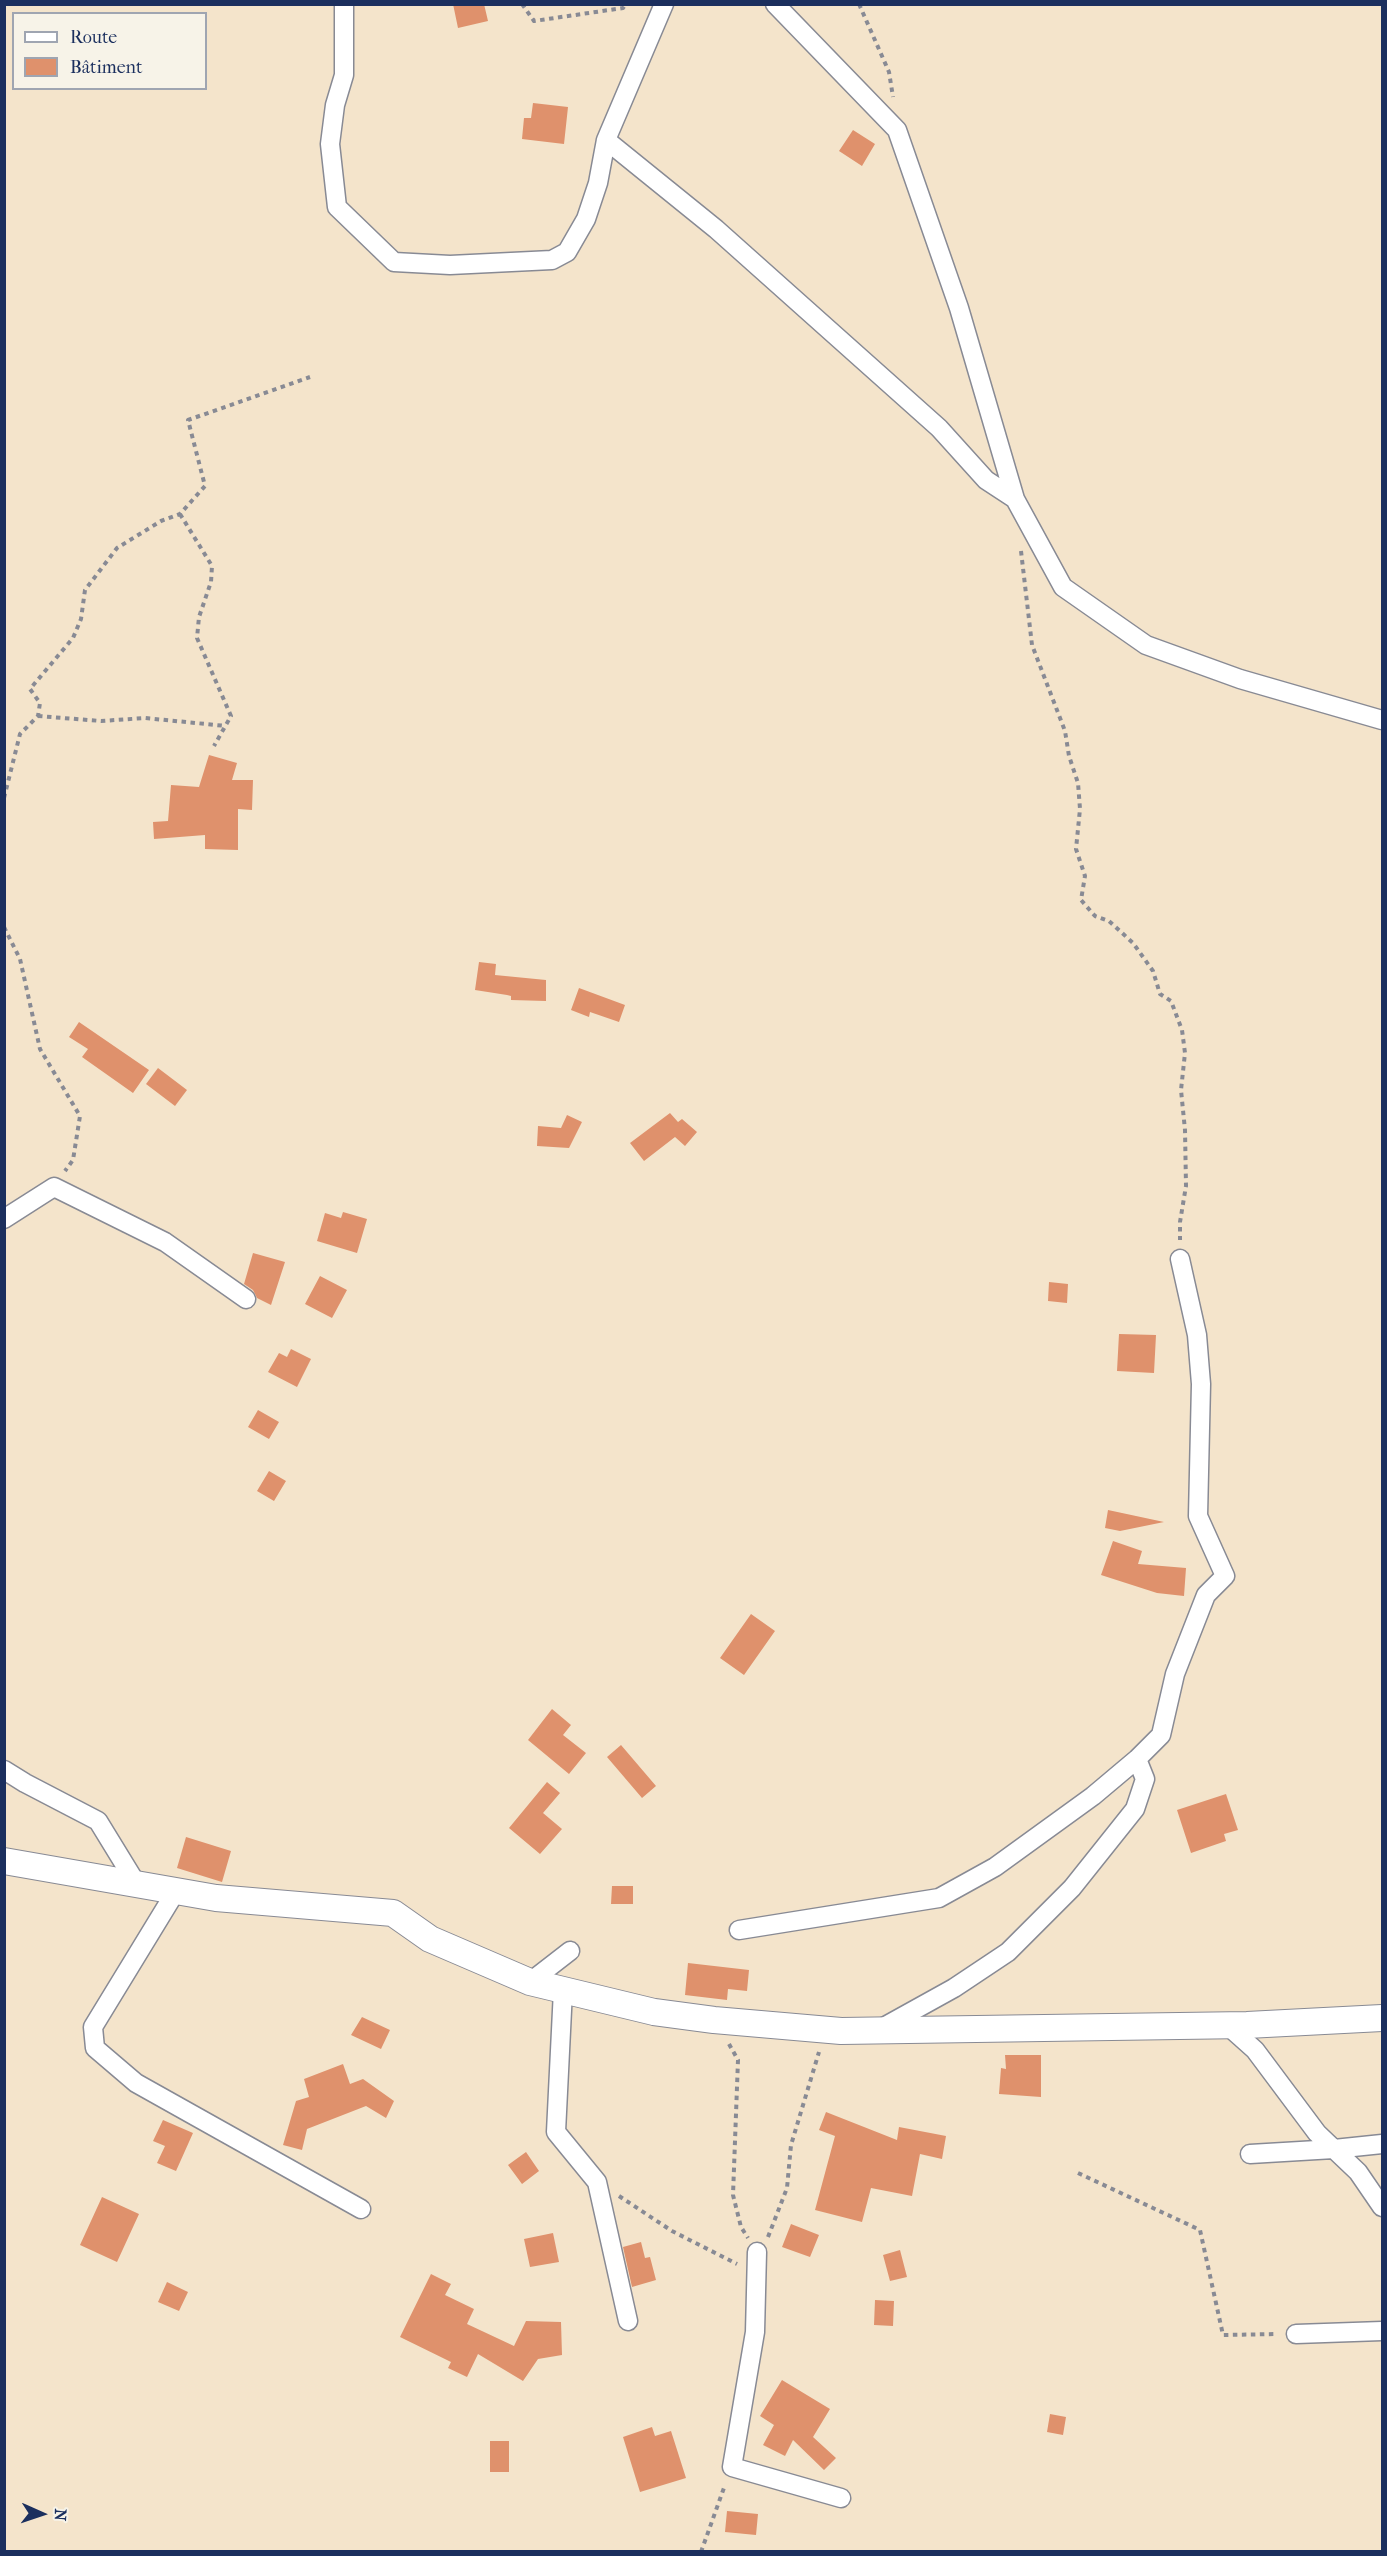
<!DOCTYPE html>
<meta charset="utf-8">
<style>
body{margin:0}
#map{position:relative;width:1387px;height:2556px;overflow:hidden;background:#f4e4cb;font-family:"IM FELL French Canon",serif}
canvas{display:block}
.frame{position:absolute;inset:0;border:6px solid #1b2f5e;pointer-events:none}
.legend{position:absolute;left:12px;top:12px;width:195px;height:78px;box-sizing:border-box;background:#f7f3e8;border:2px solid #9fa5b1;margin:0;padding:8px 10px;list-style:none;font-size:18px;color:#1b2f5e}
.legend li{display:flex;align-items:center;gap:12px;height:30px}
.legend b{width:30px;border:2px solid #9fa5b1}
.north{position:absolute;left:12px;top:2484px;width:60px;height:60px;-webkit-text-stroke:4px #f7f3e8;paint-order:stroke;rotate:93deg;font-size:16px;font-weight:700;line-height:24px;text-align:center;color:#1b2f5e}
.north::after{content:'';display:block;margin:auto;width:21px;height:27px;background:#1b2f5e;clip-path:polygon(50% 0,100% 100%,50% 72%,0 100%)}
</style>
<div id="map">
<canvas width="1387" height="2556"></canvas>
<div class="frame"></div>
<ul class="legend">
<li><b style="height:8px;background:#fff"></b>Route</li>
<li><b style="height:16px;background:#df916c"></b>Bâtiment</li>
</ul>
<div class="north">N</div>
</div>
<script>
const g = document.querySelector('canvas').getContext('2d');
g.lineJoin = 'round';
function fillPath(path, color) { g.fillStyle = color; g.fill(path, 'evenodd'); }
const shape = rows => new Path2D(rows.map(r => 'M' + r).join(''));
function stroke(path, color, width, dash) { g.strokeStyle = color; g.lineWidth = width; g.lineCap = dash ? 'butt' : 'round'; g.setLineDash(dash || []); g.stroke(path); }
const building = shape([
 [453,4,484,4,488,21,458,28],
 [533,103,568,107,564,144,522,139,524,118,531,118],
 [853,130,875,144,862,166,839,151],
 [209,755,237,763,232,780,253,780,252,810,238,809,238,850,205,849,205,835,154,839,153,822,168,821,171,785,199,787],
 [479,962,496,964,495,975,546,980,546,1001,511,1000,511,996,507,995,475,990],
 [579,988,625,1005,619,1022,590,1012,589,1017,571,1010],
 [79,1022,149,1070,133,1093,82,1057,88,1049,69,1037],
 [158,1068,187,1090,175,1106,146,1084],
 [670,1113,678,1122,682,1119,697,1132,685,1146,675,1137,644,1161,630,1143],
 [567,1115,582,1122,569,1148,537,1146,538,1126,561,1128],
 [343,1212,367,1219,357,1253,317,1241,325,1213,341,1218],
 [253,1253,285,1262,271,1305,257,1298,253,1290,244,1284],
 [320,1276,347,1290,332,1318,305,1304],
 [1049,1282,1068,1284,1067,1303,1048,1301],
 [1119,1334,1156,1335,1154,1373,1117,1371],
 [291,1349,311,1359,297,1387,268,1372,279,1353,287,1357],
 [258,1410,279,1422,269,1439,248,1427],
 [269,1471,286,1481,274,1501,257,1491],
 [1108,1510,1164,1522,1120,1531,1105,1528],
 [1113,1541,1142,1551,1138,1564,1186,1568,1184,1596,1157,1593,1101,1575],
 [751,1614,775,1631,744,1675,720,1658],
 [552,1709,571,1725,563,1735,586,1753,569,1774,528,1740],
 [621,1745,656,1786,642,1798,607,1757],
 [547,1782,560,1793,543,1813,562,1829,540,1854,509,1828],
 [1226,1794,1238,1830,1224,1834,1226,1841,1191,1853,1177,1810],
 [186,1837,231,1851,222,1882,177,1868],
 [612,1886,633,1886,633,1904,611,1904],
 [688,1963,749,1970,747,1991,728,1989,727,2000,685,1995],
 [362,2017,390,2030,381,2049,351,2035],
 [1005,2055,1041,2055,1041,2097,999,2094,1001,2068,1006,2069],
 [343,2064,350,2084,363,2079,394,2101,386,2118,366,2106,307,2129,302,2150,283,2145,296,2101,309,2097,304,2079],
 [826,2112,897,2140,899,2127,946,2136,942,2159,920,2154,912,2196,871,2188,862,2222,815,2210,835,2136,819,2130],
 [163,2120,193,2133,176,2171,157,2163,165,2146,153,2141],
 [526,2152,539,2171,522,2184,508,2165],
 [102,2197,139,2214,117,2262,80,2245],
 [791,2224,819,2235,810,2257,782,2247],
 [553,2233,559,2262,530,2267,524,2239],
 [641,2242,645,2258,650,2257,656,2280,632,2287,623,2247],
 [900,2250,907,2277,890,2281,883,2255],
 [431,2274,451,2284,445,2295,474,2309,467,2324,514,2346,526,2321,561,2322,562,2355,538,2359,523,2381,478,2354,467,2377,448,2368,451,2362,400,2337],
 [167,2282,188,2292,179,2311,158,2302],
 [875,2300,894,2301,893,2326,874,2325],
 [782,2380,830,2409,813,2437,836,2458,824,2470,793,2440,785,2456,763,2445,774,2425,760,2416],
 [1050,2414,1066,2417,1063,2435,1047,2432],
 [652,2427,655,2436,671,2431,686,2478,640,2492,623,2437],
 [490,2441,509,2441,509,2472,490,2472],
 [727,2511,758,2514,756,2535,725,2532]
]);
const path = shape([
 [522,4,534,21,623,8,626,4],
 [859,4,889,72,893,97],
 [180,514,212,566,211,582,199,617,197,638,231,716,214,746],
 [1021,551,1032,645,1065,731,1069,756,1078,783,1080,809,1076,849,1085,876,1081,900,1095,916,1109,921,1133,943,1153,971,1160,994,1171,1001,1182,1030,1185,1053,1181,1090,1185,1130,1186,1186,1180,1222,1180,1240],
 [38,716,101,721,145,718,226,726],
 [4,798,20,734,38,716,40,703,30,689,73,638,81,619,85,590,117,548,161,521,180,514,205,486,188,420,310,377],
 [4,927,20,959,40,1049,80,1116,73,1160,65,1171],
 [729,2044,738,2060,733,2195,741,2227,748,2238],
 [1078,2173,1200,2230,1223,2335,1277,2334],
 [619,2196,672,2231,737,2264],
 [768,2237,787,2188,791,2145,819,2052],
 [701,2552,725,2485]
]);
const street = shape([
 [344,4,344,75,335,105,330,144,337,207,394,262,450,265,552,260,567,252,586,219,598,183,606,140],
 [664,4,606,140,716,229,939,428,986,480,1015,499,1063,587,1146,645,1240,679,1382,720],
 [775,4,897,130,959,308,1015,499],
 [4,1219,54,1187,165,1242,246,1299],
 [4,1770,25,1783,98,1821,136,1883],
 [176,1891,93,2027,95,2048,136,2083,361,2209],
 [739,1930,939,1898,995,1867,1093,1796,1137,1759,1161,1735,1175,1674,1206,1595,1225,1576,1198,1516,1201,1384,1197,1335,1180,1259],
 [530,1982,570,1951],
 [563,1990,556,2132,597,2182,628,2321],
 [1227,2025,1255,2050,1317,2133,1358,2172,1382,2207],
 [880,2029,954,1988,1008,1952,1072,1888,1135,1809,1145,1779,1137,1759],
 [1250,2154,1334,2149,1382,2144],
 [757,2252,755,2332,732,2467,841,2498],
 [1296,2334,1382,2331]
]);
const secondary = shape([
 [4,1861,216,1898,393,1913,430,1939,530,1982,654,2012,714,2020,841,2031,1247,2025,1382,2018]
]);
fillPath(building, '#df916c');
stroke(street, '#888a94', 21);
stroke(secondary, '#888a94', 28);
stroke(path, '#888a94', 4, [4.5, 4.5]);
stroke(street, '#fff', 18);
stroke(secondary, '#fff', 26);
</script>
